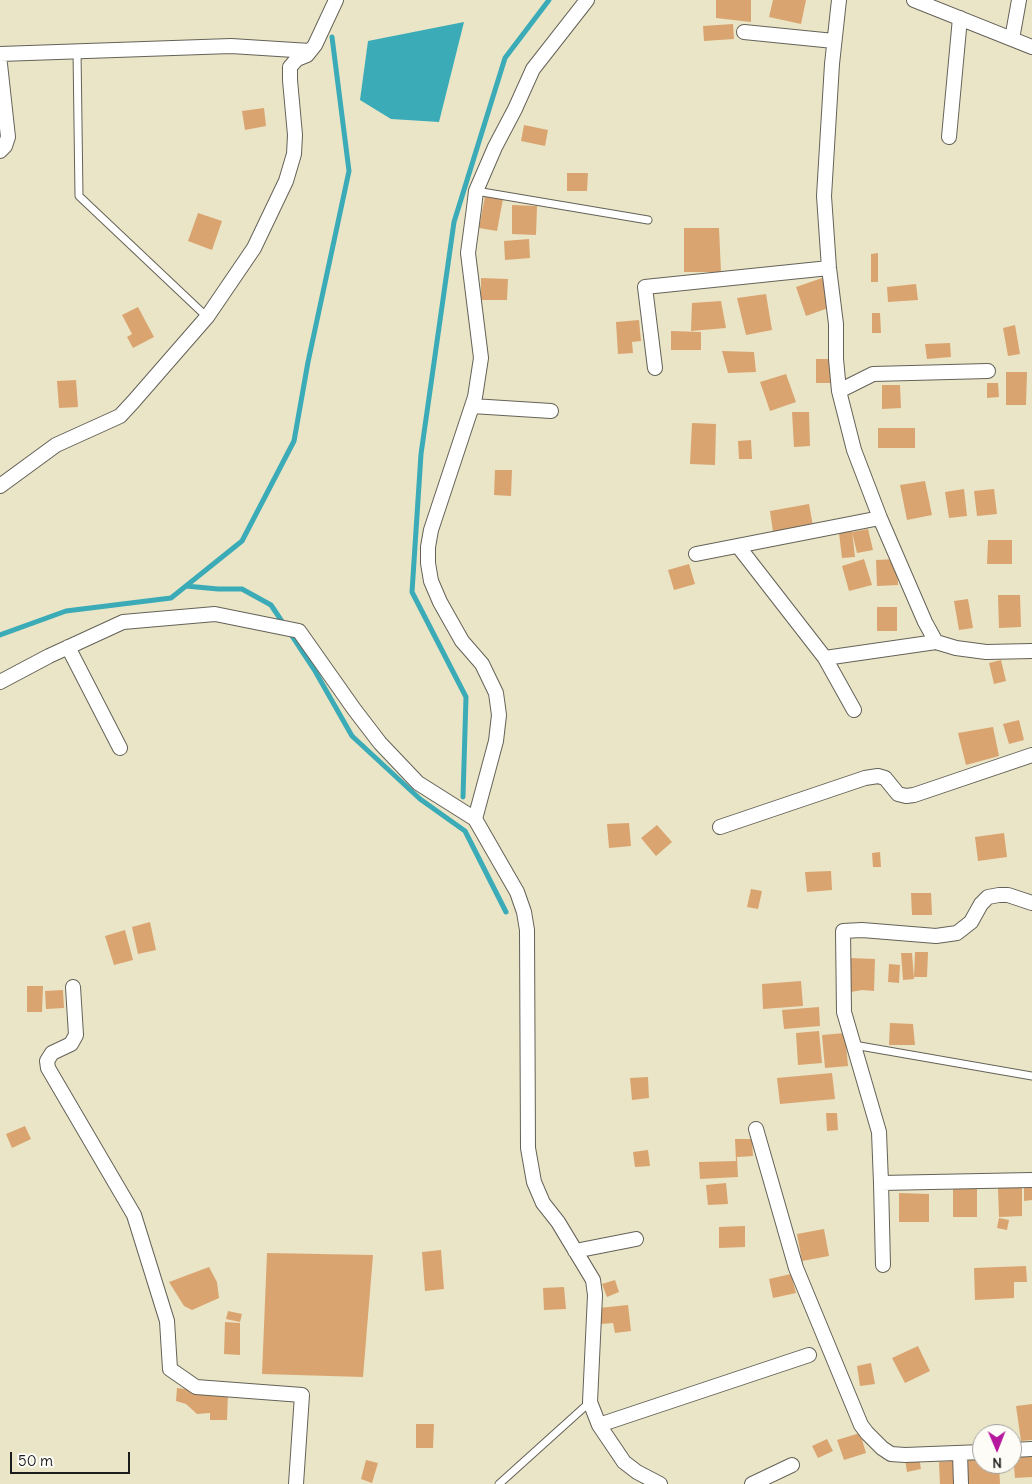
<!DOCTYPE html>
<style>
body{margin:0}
#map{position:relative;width:1032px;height:1484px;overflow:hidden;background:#eae5c6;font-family:Delius,sans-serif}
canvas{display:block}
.north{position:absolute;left:972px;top:1424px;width:50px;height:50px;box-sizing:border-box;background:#fdfcf7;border:1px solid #a3a29f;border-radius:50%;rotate:179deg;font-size:14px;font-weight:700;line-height:20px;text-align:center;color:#1c1c1c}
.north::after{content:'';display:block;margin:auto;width:18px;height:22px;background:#b5179e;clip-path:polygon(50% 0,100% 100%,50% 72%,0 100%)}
.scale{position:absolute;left:10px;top:1452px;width:120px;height:22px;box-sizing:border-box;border:2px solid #1c1c1c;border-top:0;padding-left:6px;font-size:15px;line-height:18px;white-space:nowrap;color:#1c1c1c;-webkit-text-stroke:4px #fdfcf7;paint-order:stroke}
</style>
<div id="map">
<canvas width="1032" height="1484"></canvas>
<div class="north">N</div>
<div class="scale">50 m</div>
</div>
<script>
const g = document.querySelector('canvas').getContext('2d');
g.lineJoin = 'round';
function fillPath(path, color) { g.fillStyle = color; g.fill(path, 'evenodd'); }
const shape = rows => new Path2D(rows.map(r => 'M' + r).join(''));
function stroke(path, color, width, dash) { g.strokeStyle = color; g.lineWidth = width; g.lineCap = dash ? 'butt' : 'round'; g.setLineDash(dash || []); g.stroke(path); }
const water = shape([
 [464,22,439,122,391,119,360,100,368,41]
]);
const stream = shape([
 [186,586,218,589,242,589,271,605,285,626],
 [290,633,315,671,352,736,420,799,465,831,506,912],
 [0,635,66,611,171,598,242,541,294,441,308,362,349,171,332,37],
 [463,797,466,697,412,592,421,454,454,222,505,58,549,0]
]);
const building = shape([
 [716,0,751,0,751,22,716,18],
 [773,0,806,0,801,24,769,17],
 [733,24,734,39,704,41,703,26],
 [264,108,266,126,245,130,242,111],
 [524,125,548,130,545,146,521,141],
 [567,173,588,173,587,191,567,191],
 [485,196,503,199,497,231,479,228],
 [512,205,537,206,536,235,512,234],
 [198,213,222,221,212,250,188,241],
 [684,228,719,228,721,272,684,272],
 [529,239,530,258,505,260,504,241],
 [878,253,878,282,871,282,871,254],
 [481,278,508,279,507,300,481,300],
 [822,278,831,307,806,316,796,287],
 [916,284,918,300,888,302,887,287],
 [766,294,772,330,746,335,737,298],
 [721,301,726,328,691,331,692,303],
 [138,307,154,337,133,348,127,337,132,334,122,315],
 [872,313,880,313,881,333,872,333],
 [639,320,641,341,632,342,633,353,618,354,616,322],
 [1015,325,1020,354,1008,356,1003,328],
 [671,331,701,332,701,350,671,350],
 [950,343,951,357,927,359,925,344],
 [722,351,754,352,756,372,728,373],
 [816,359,834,359,834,383,816,383],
 [1006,372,1027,372,1026,405,1006,405],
 [786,374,796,402,770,411,760,382],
 [76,380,78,407,59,408,57,381],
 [987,383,998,383,999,397,987,398],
 [882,385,900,385,901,408,882,409],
 [792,412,809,412,810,446,794,447],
 [692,423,716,424,715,465,690,464],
 [878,428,915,428,915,448,878,448],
 [751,440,752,459,739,459,738,441],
 [495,470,512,470,511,496,494,495],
 [925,481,932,515,907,520,900,485],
 [964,489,967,516,949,518,945,492],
 [994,489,997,514,977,516,974,491],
 [809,504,813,526,773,532,770,511],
 [868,529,873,550,857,553,852,532],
 [852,531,855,557,842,558,839,533],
 [988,540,1012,540,1012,564,987,564],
 [864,559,872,585,849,591,842,566],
 [897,559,898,585,877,586,876,560],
 [689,564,695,584,674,590,668,570],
 [998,595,1020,595,1021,627,999,628],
 [968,599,973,628,959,630,954,601],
 [877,607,897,607,897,631,877,631],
 [1001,660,1006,681,994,684,989,663],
 [1019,720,1024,740,1009,744,1003,724],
 [993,727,999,756,966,765,958,733],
 [629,823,631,846,609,848,607,824],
 [657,825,672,842,656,856,641,838],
 [1004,833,1007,857,978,861,975,837],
 [880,852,881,867,873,867,872,853],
 [831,871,832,890,807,892,805,872],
 [751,889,762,891,758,909,747,907],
 [911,893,931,893,932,915,912,915],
 [150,922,156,950,138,954,132,927],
 [125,930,133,960,114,965,105,936],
 [915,952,928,952,927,977,914,977],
 [901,953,912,953,914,979,903,980],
 [850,958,875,959,874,991,862,990,851,992],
 [889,964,900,965,899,983,888,982],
 [801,981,803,1006,763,1009,762,984],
 [27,986,43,986,42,1012,27,1012],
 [63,990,64,1008,46,1009,45,991],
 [819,1007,820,1026,784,1029,782,1010],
 [890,1023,913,1024,915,1045,889,1045],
 [819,1031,822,1063,798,1065,796,1033],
 [845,1033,848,1066,825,1068,822,1035],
 [832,1073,835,1099,780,1104,777,1078],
 [648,1077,649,1098,632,1100,630,1078],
 [826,1113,837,1113,838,1130,827,1131],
 [25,1126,31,1139,12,1148,6,1134],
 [735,1139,752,1139,753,1156,737,1157,738,1177,700,1179,699,1162,736,1161],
 [648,1150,650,1166,635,1167,633,1152],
 [726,1183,728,1204,708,1205,706,1185],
 [998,1188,1022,1188,1022,1216,999,1217],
 [1024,1188,1032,1188,1032,1200,1024,1201],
 [953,1189,977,1189,977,1217,953,1217],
 [899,1193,929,1194,929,1222,899,1222],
 [999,1218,1009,1220,1007,1230,997,1228],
 [745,1226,745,1247,719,1248,719,1227],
 [824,1229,829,1256,802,1261,797,1234],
 [441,1250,444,1289,425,1291,422,1252],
 [267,1253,373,1255,363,1377,262,1374],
 [1026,1266,1027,1282,1014,1282,1014,1298,975,1300,974,1268],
 [209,1267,217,1282,219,1298,192,1310,184,1306,169,1282],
 [791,1274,796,1293,773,1298,769,1279],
 [615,1280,619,1292,607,1297,602,1284],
 [564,1287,566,1309,544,1310,543,1288],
 [628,1305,631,1331,615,1333,613,1323,601,1324,599,1308],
 [228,1311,242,1314,240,1322,226,1319],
 [225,1322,240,1323,240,1355,224,1354],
 [918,1346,930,1371,905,1383,892,1358],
 [871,1363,875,1384,860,1386,857,1366],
 [177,1388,228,1394,227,1420,210,1420,210,1413,197,1414,186,1404,176,1401],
 [1032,1404,1032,1440,1021,1441,1016,1406],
 [416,1424,434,1424,433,1448,416,1448],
 [860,1433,866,1453,844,1460,837,1440],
 [827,1439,833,1451,818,1458,812,1446],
 [1032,1453,1032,1477,1015,1478,1013,1455],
 [919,1457,921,1469,907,1472,905,1459],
 [982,1457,982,1464,999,1464,1000,1484,966,1484,965,1458],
 [366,1460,378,1463,372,1483,361,1479],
 [953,1461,955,1484,940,1484,939,1462]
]);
const service = shape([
 [77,51,79,196,207,317],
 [476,191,648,220],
 [854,1045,1032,1076],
 [499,1484,590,1402]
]);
const minor = shape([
 [839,0,832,64,824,196,829,268,836,324,836,359,839,391,854,450,880,518,925,622,936,642,956,648,986,652,1032,651],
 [914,0,1032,47],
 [744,32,834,41],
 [1012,39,1019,0],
 [0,54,231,46,310,51],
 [0,64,8,137,5,146,0,151],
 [949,137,960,18],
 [655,368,645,287,829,268],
 [839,391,873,374,988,371],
 [472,406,551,411],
 [0,486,56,445,120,416,133,402,207,317,254,248,286,181,294,154,295,135,290,80,290,67,297,59,307,55,315,45,336,0],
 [738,546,825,658,854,710],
 [696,554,880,518],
 [68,647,120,748],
 [825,658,936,642],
 [0,682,49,656,123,622,215,614,299,631,354,709,380,743,418,783,475,819,517,892,524,912,527,930,528,1148,534,1182,543,1203,558,1222,593,1280,595,1295,590,1402,599,1425,624,1462,637,1472,660,1484],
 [475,819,496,741,499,715,496,693,482,664,462,641,440,602,431,581,428,563,428,547,431,530,475,397,481,358,468,253,474,208,476,191,495,147,515,109,533,69,587,0],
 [720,827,865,778,878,776,885,778,898,794,906,796,914,795,1032,755],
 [1032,903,1008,895,999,895,988,897,981,904,971,922,957,933,936,936,862,930,843,931,844,1012,879,1132,881,1183,1032,1180],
 [73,987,76,1035,71,1044,52,1053,47,1061,48,1068,134,1215,167,1321,170,1369,196,1387,302,1395,296,1484],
 [756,1129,796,1268,861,1425,867,1433,882,1448,891,1454,905,1455,982,1452],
 [881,1183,883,1265],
 [575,1251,636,1239],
 [599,1425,809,1355],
 [1012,1450,1032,1449],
 [960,1453,961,1484],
 [752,1484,792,1465]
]);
fillPath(water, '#3aabb7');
stroke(stream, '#3aabb7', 5);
fillPath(building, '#daa470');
stroke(service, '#646258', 9);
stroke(minor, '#646258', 16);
stroke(service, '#fff', 7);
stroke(minor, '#fff', 14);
</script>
